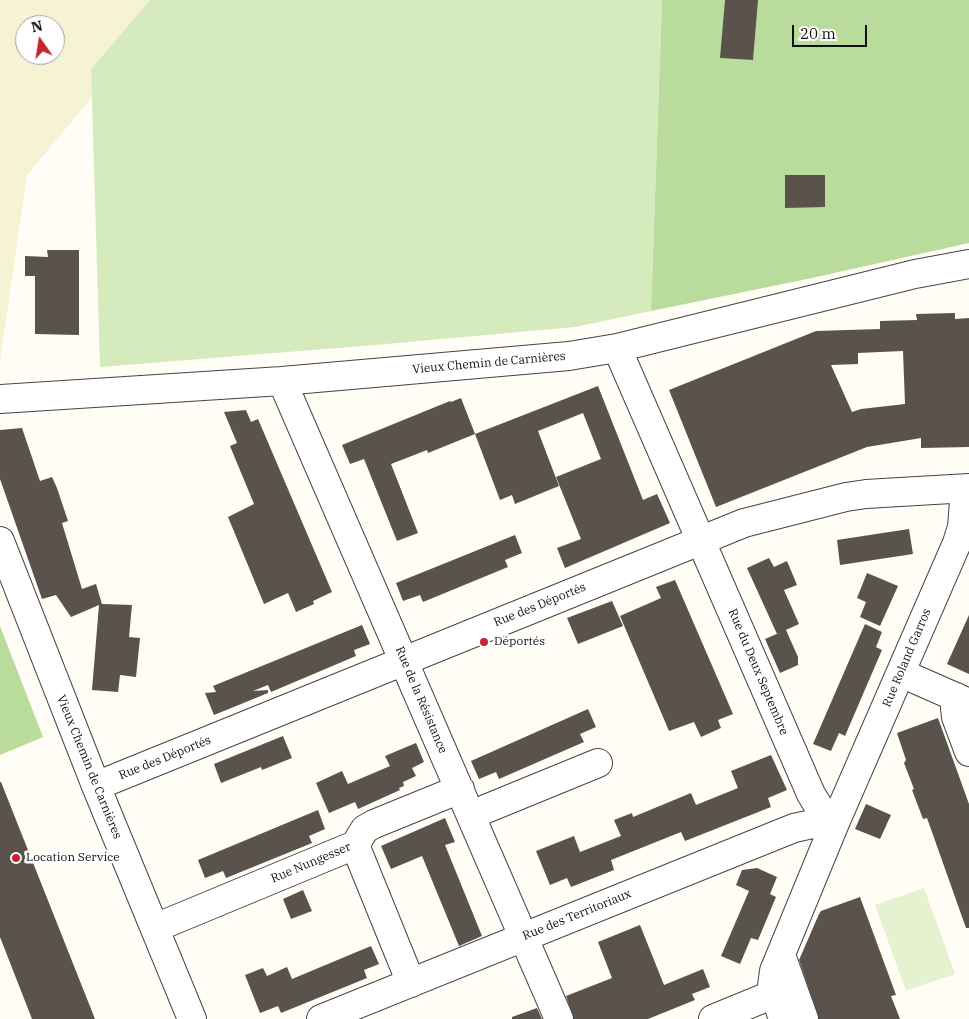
<!DOCTYPE html>
<meta charset="utf-8">
<style>
body{margin:0}
#map{position:relative;width:969px;height:1019px;overflow:hidden;background:#fffdf5;font-family:"IBM Plex Serif",serif}
canvas{display:block}
.north{position:absolute;left:15px;top:15px;width:50px;height:50px;box-sizing:border-box;background:#fff;border:1px solid #a0a0a0;border-radius:50%;rotate:347deg;font-size:14px;font-weight:700;line-height:20px;text-align:center;color:#111}
.north::after{content:'';display:block;margin:auto;width:18px;height:22px;background:#c4262e;clip-path:polygon(50% 0,100% 100%,50% 72%,0 100%)}
.scale{position:absolute;left:792px;top:25px;width:75px;height:22px;box-sizing:border-box;border:2px solid #111;border-top:0;padding-left:6px;font-size:15px;line-height:18px;white-space:nowrap;color:#111;-webkit-text-stroke:4px #fff;paint-order:stroke}
</style>
<div id="map">
<canvas width="969" height="1019"></canvas>
<div class="north">N</div>
<div class="scale">20 m</div>
</div>
<script>
const g = document.querySelector('canvas').getContext('2d');
g.lineJoin = 'round';
function fillPath(path, color) { g.fillStyle = color; g.fill(path, 'evenodd'); }
const shape = rows => new Path2D(rows.map(r => 'M' + r).join(''));
function stroke(path, color, width, dash) { g.strokeStyle = color; g.lineWidth = width; g.lineCap = dash ? 'butt' : 'round'; g.setLineDash(dash || []); g.stroke(path); }
function label(font, color, halo, rows, align = 'center') {
  g.font = font + ' "IBM Plex Serif",serif'; g.lineWidth = 5; g.setLineDash([]); g.textBaseline = 'middle'; g.strokeStyle = halo; g.fillStyle = color; for (const [text, x, y, turn = 0] of rows) {
    g.save(); g.translate(x, y); g.rotate((+turn || 0) * Math.PI / 180); g.textAlign = isNaN(turn) ? turn : align; if (halo) g.strokeText(text, 0, 0); g.fillText(text, 0, 0); g.restore();
  }
}
const farmland = shape([
 [0,0,150,0,91,69,93,96,27,175,0,362],
 [25,25,55,25,55,55,25,55]
]);
const green = shape([
 [150,0,662,0,651,311,575,327,375,345,100,367,91,69]
]);
const forest = shape([
 [662,0,969,0,969,243,812,278,651,311],
 [0,626,43,737,0,755]
]);
const pitch = shape([
 [924,888,955,974,906,991,875,905]
]);
const building = shape([
 [725,0,758,0,753,60,720,58],
 [785,175,825,175,825,207,785,208],
 [47,250,79,250,79,335,35,334,35,276,25,276,25,256,48,257],
 [955,313,955,319,969,318,969,447,921,448,921,438,867,447,716,507,669,390,816,331,880,329,880,321,917,320,916,314],
 [903,351,905,404,861,409,852,412,831,365,858,364,858,353],
 [598,386,643,500,657,494,670,523,565,568,557,548,581,539,556,477,601,459,583,413,538,431,559,486,515,504,512,495,500,500,475,434],
 [461,398,475,434,428,453,427,450,391,464,418,533,397,541,364,459,350,464,342,445,450,401,451,402],
 [246,410,251,422,258,419,332,592,313,601,314,604,296,612,288,593,264,604,228,517,254,504,230,446,237,443,224,412],
 [22,428,40,481,52,477,57,488,68,521,62,523,82,589,96,584,102,604,132,605,129,637,140,638,136,677,120,675,118,692,92,690,99,605,71,617,56,595,42,599,0,479,0,430],
 [909,529,913,554,840,565,837,540],
 [515,535,522,553,505,560,508,567,423,602,420,595,403,601,396,583],
 [769,558,774,567,787,561,797,585,784,590,799,624,777,634,747,568],
 [867,573,898,586,880,626,860,617,866,602,857,598],
 [675,580,733,714,718,720,721,728,701,737,694,722,669,731,620,616,661,598,656,587],
 [612,601,623,626,578,644,567,618],
 [969,615,969,674,947,664],
 [865,624,882,632,876,647,882,650,845,736,839,733,831,751,813,744],
 [362,625,370,644,354,650,356,656,271,692,268,685,253,691,268,690,268,693,214,715,205,693,216,692,213,686],
 [786,630,798,657,798,665,780,673,765,639],
 [588,709,596,727,580,734,584,742,499,779,496,772,479,779,471,761],
 [938,718,969,804,969,928,966,928,927,818,923,819,912,790,914,789,904,763,906,760,897,733],
 [283,736,292,758,262,770,261,767,221,783,214,764],
 [416,743,424,762,412,768,416,776,403,782,404,786,399,788,400,790,358,809,355,802,329,813,316,783,342,771,348,784,390,766,385,756],
 [771,755,787,790,768,798,771,807,685,841,681,832,611,860,614,870,571,887,567,878,550,885,536,851,574,836,580,852,621,836,614,820,632,813,633,817,691,793,696,805,738,788,731,771],
 [0,782,1,782,95,1019,32,1019,0,937],
 [866,804,891,815,880,839,855,829],
 [318,810,325,829,309,836,312,843,226,878,223,871,205,878,198,860],
 [445,818,455,842,445,845,482,936,459,946,422,856,391,869,381,846],
 [757,868,777,877,770,894,776,897,758,940,751,938,740,964,721,956,749,891,736,885,742,870],
 [303,890,312,911,291,919,283,899],
 [860,897,896,995,891,996,900,1019,819,1019,799,960,819,914,821,911],
 [640,925,664,985,703,969,710,987,692,994,695,1000,648,1019,574,1019,566,996,612,978,598,942],
 [371,946,379,964,364,970,367,978,281,1013,278,1006,260,1013,245,975,263,968,267,976,287,967,292,979],
 [537,1008,542,1019,512,1019,512,1017]
]);
const minor = shape([
 [617,348,811,794,822,812,835,823,774,971,772,986,783,1019],
 [282,381,559,1019],
 [0,399,282,381,569,356,617,348,915,274,969,264],
 [0,541,96,786,192,1019],
 [901,673,969,703],
 [956,697,955,708,956,717,969,752],
 [96,786,744,523,846,497,866,494,969,488],
 [471,815,598,763],
 [355,845,411,983],
 [155,928,355,845,365,829,374,824,460,789],
 [781,955,804,1019],
 [321,1019,794,828,817,823,835,823,957,543,962,527,965,489],
 [713,1019,774,994]
]);
const markers = [
 [484,642,5,"#c4262e"],
 [16,858,5,"#c4262e"]
];
const streetNames = [
 ["Vieux Chemin de Carnières",489,363,-5],
 ["Rue des Déportés",540,605,-22],
 ["Rue Roland Garros",907,658,-67],
 ["Rue du Deux Septembre",758,672,67],
 ["Rue de la Résistance",421,700,67],
 ["Rue des Déportés",165,758,-22],
 ["Vieux Chemin de Carnières",89,767,68],
 ["Rue Nungesser",311,863,-23],
 ["Rue des Territoriaux",577,915,-22]
];
const poiNames = [
 ["Déportés",494,642],
 ["Location Service",26,858]
];
fillPath(farmland, '#f6f3d4');
fillPath(green, '#d5ebbd');
fillPath(forest, '#b9dc9c');
fillPath(pitch, '#e6f2cf');
fillPath(building, '#5a524d');
stroke(minor, '#444', 30);
stroke(minor, '#fff', 28);
for (const [x, y, r, color] of markers) { const dot = new Path2D(); dot.arc(x, y, r, 0, 2 * Math.PI); g.fillStyle = color; g.fill(dot); stroke(dot, '#fff', 2); }
label('12px', '#111', '#fff', streetNames);
label('12px', '#111', '#fff', poiNames, 'left');
</script>
